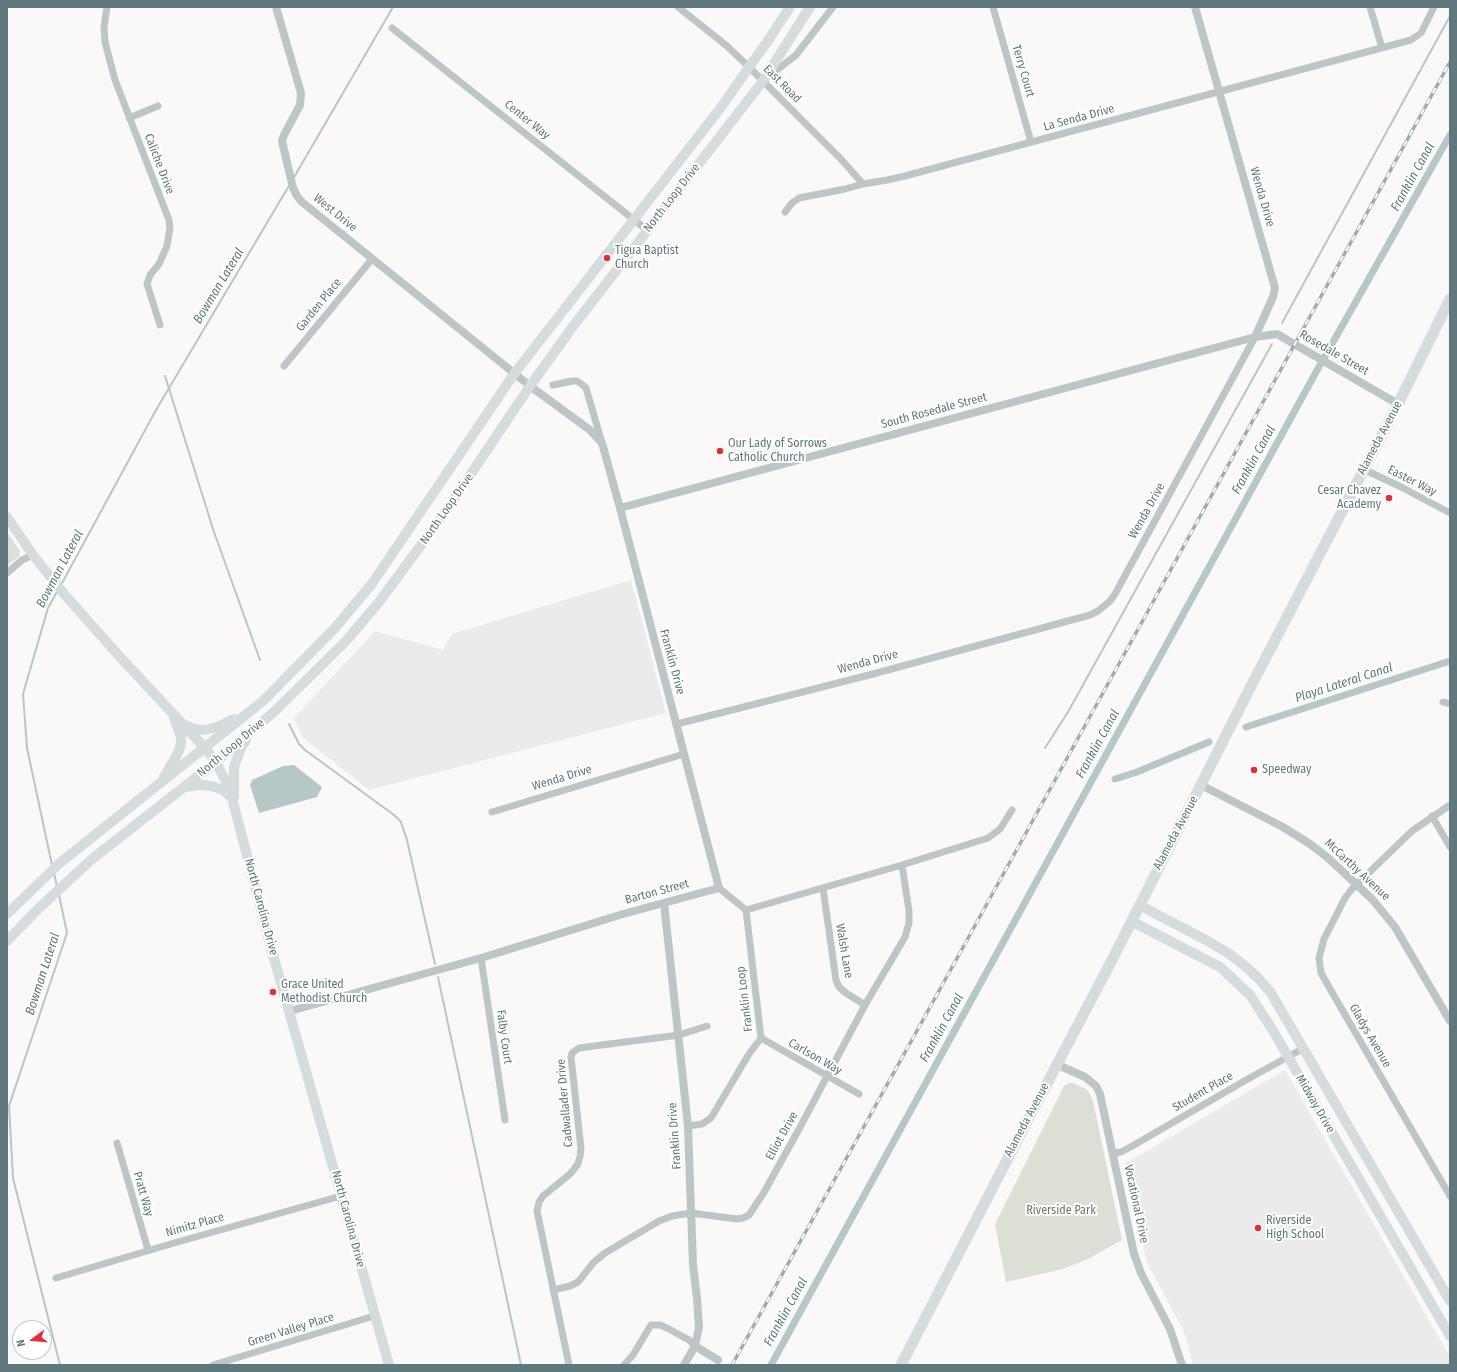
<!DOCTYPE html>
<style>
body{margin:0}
#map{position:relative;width:1457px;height:1372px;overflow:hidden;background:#faf9f7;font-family:"Fira Sans Condensed",sans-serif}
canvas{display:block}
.frame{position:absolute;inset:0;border:8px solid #5f787d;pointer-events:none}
.north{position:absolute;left:12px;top:1320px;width:40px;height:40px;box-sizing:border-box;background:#fff;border:1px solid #bfc9cb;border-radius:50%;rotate:254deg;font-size:11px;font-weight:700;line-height:16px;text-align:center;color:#5f787d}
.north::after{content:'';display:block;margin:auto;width:14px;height:18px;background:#e52c37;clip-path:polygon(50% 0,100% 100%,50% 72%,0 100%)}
</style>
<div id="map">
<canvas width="1457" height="1372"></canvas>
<div class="frame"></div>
<div class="north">N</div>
</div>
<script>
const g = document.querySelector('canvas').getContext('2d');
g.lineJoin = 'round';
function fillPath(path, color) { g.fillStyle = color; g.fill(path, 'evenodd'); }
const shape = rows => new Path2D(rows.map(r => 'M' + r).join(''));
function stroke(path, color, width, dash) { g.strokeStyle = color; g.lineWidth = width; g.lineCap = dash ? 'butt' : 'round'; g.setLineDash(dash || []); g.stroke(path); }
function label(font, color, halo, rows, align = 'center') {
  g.font = font + ' "Fira Sans Condensed",sans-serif'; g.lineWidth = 4; g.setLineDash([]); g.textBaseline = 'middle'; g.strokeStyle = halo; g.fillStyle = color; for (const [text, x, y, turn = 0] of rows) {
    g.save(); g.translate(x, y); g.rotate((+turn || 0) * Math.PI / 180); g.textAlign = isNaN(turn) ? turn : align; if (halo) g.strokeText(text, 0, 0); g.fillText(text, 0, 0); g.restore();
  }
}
const built = shape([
 [631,580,666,713,369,790,302,737,294,718,375,631,443,650,452,634],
 [1285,1070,1450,1357,1450,1365,1193,1365,1186,1338,1182,1328,1150,1268,1146,1259,1126,1163]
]);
const green = shape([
 [7,532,20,551,19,557,7,565],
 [1069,1083,1073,1083,1086,1089,1090,1094,1093,1101,1122,1240,1088,1259,1063,1269,1006,1282,995,1224,1064,1086]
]);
const water = shape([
 [294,765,322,787,317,797,259,813,250,785,252,780,283,766]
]);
const stream = shape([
 [293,179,393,7],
 [1282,323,1450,16],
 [165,376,214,532,260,660],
 [61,585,156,410,290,184],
 [289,724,299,744,305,750,394,815,401,822,407,840,435,964],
 [1045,748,1068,712,1272,344],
 [52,865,27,748,23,694,48,608,58,590],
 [54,873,57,887],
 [59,895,67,933,9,1106,13,1178,60,1365],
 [438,977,521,1365]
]);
const canal = shape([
 [1246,727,1450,661],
 [1115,779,1137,772,1209,742],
 [771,1365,1315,374,1450,135]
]);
const minor = shape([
 [107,7,104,27,105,42,115,80,169,220,170,228,167,246,159,264,150,275,147,284,160,325],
 [678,7,727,46,749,67,840,158,863,184],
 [993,7,1031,142],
 [1370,7,1382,48],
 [392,28,647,230],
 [768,77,796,55,833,7],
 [129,118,158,106],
 [785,212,792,203,799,198,845,189,863,184,887,180,905,176,1411,40,1421,33,1434,7],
 [284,366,372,259],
 [553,385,572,381,577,381,584,386,586,388,602,443],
 [1363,469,1401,487,1450,513],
 [7,573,22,560,33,555],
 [1443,702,1450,704],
 [677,724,873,674,1090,615,1098,611,1110,601,1115,594,1255,337],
 [1450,805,1412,831,1351,890,1345,898,1324,939,1319,958,1321,973,1333,994,1450,1196],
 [492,812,684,754],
 [1432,816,1450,847],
 [719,888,746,910],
 [823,888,836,980,839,987,846,993,865,1005],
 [746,910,902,865,988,838,1000,829,1012,810],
 [481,958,505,1120],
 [761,1038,859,1094],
 [688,1126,702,1124,711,1118,749,1054,761,1038,746,910],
 [117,1143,148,1250],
 [1113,1153,1121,1152,1134,1145,1246,1080,1304,1048],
 [56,1278,174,1243,341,1196],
 [553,1290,570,1286,578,1282,594,1262,605,1253,659,1221,672,1216,691,1213,737,1219,743,1218,749,1215,763,1194,798,1131,865,1005,905,937,909,923,909,911,902,865],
 [213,1365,374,1316],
 [569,1365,537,1211,539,1202,543,1196,570,1174,578,1164,580,1156,581,1149,571,1057,572,1053,579,1048,679,1035,707,1026],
 [624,1365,633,1355,651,1325,660,1325,667,1328,689,1340,695,1346]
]);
const tertiary = shape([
 [276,7,301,93,300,105,284,135,282,141,293,188,297,196,302,202,530,386,590,430,602,443,620,508,719,888,623,914,481,958,290,1011],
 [1195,7,1275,288,1273,297,1255,337],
 [620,508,1255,337,1277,334,1398,404],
 [1201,785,1283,827,1310,844,1327,857,1372,899,1395,927,1450,1021],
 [664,903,688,1126,693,1265,697,1298,699,1327,695,1346,684,1365],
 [1056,1064,1085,1077,1096,1086,1100,1094,1134,1254,1141,1273,1170,1329,1182,1365],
 [695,1346,718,1360]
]);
const secondary = shape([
 [7,517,33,555,65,595,121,658,205,748,216,762,226,782,231,794,270,944,389,1365],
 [185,725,194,729,205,730,217,727,234,719],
 [164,777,179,751,181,744,181,737,174,717],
 [184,787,200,785,212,786,223,790,232,798],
 [234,797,234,767,241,748,246,740],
 [1139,905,1206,940,1228,953,1245,966,1259,979,1271,993,1450,1301],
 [7,914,61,862,263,701,334,629,371,585,514,374,722,106,749,67,767,42,790,7],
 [1131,921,1220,967,1250,995,1272,1029,1450,1336],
 [7,941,38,909,92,859,216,762,275,711,346,641,379,602,444,514,530,386,571,329,763,81,810,7]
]);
const primary = shape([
 [901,1365,1022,1131,1112,960,1249,690,1398,404,1450,299]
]);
const rail = shape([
 [732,1365,950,971,1450,62]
]);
const markers = [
 [607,258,4,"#e52c37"],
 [720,451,4,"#e52c37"],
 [1389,498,4,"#e52c37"],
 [1254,770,4,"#e52c37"],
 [273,992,4,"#e52c37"],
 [1258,1228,4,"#e52c37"]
];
const streetNames = [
 ["Terry Court",1023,71,74],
 ["East Road",782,84,45],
 ["La Senda Drive",1079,118,-15],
 ["Center Way",527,120,39],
 ["Caliche Drive",159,164,69],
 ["Wenda Drive",1262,197,74],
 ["North Loop Drive",672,198,-52],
 ["West Drive",335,213,39],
 ["Garden Place",319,305,-51],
 ["Rosedale Street",1334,353,30],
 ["South Rosedale Street",934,411,-15],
 ["Alameda Avenue",1380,438,-62],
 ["Easter Way",1412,481,27],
 ["North Loop Drive",447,509,-55],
 ["Wenda Drive",1147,511,-61],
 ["Franklin Drive",672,662,75],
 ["Wenda Drive",868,662,-15],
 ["North Loop Drive",231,748,-40],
 ["Wenda Drive",562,778,-17],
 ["Alameda Avenue",1176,833,-62],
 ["McCarthy Avenue",1357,870,43],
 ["Barton Street",657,892,-15],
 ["North Carolina Drive",261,907,75],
 ["Walsh Lane",844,951,80],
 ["Franklin Loop",745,999,-97],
 ["Gladys Avenue",1370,1036,60],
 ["Falby Court",504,1037,82],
 ["Carlson Way",815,1057,30],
 ["Student Place",1203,1092,-30],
 ["Cadwallader Drive",565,1103,-95],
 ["Midway Drive",1315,1104,60],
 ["Alameda Avenue",1027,1120,-62],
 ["Franklin Drive",675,1136,-94],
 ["Elliot Drive",782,1136,-61],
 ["Pratt Way",143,1194,74],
 ["Vocational Drive",1136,1204,78],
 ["North Carolina Drive",348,1219,75],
 ["Nimitz Place",195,1225,-16],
 ["Green Valley Place",291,1330,-17]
];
const poiNames = [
 ["Tigua Baptist",615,251],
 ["Church",615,265],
 ["Our Lady of Sorrows",728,444],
 ["Catholic Church",728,458],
 ["Cesar Chavez",1381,491,"right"],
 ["Academy",1381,505,"right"],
 ["Speedway",1262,770],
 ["Grace United",281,985],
 ["Methodist Church",281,999],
 ["Riverside",1266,1221],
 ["High School",1266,1235]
];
const parkNames = [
 ["Riverside Park",1061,1211]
];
const waterNames = [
 ["Franklin Canal",1413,177,-61],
 ["Bowman Lateral",219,286,-59],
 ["Franklin Canal",1254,460,-61],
 ["Bowman Lateral",60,569,-62],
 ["Playa Lateral Canal",1344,683,-18],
 ["Franklin Canal",1098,744,-61],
 ["Bowman Lateral",43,974,-72],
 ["Franklin Canal",942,1028,-61],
 ["Franklin Canal",786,1312,-61]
];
fillPath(built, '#eaebea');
fillPath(green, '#dbdfd6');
fillPath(water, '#b5c8c7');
stroke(stream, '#b5c8c7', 2);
stroke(canal, '#b5c8c7', 7);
stroke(minor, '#bdc6c7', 7);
stroke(tertiary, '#bdc6c7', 8);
stroke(secondary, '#d5dcdd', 10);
stroke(primary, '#d5dcdd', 11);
stroke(rail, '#9facae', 3.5);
stroke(rail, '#fff', 2, [6]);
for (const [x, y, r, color] of markers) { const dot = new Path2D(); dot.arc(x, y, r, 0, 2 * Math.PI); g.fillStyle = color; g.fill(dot); stroke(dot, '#fff', 1.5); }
label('12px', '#5f787d', '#fff', streetNames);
label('12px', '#5f787d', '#fff', poiNames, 'left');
label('12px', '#6e7a63', '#fff', parkNames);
label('italic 13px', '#5f7c7c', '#fff', waterNames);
</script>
